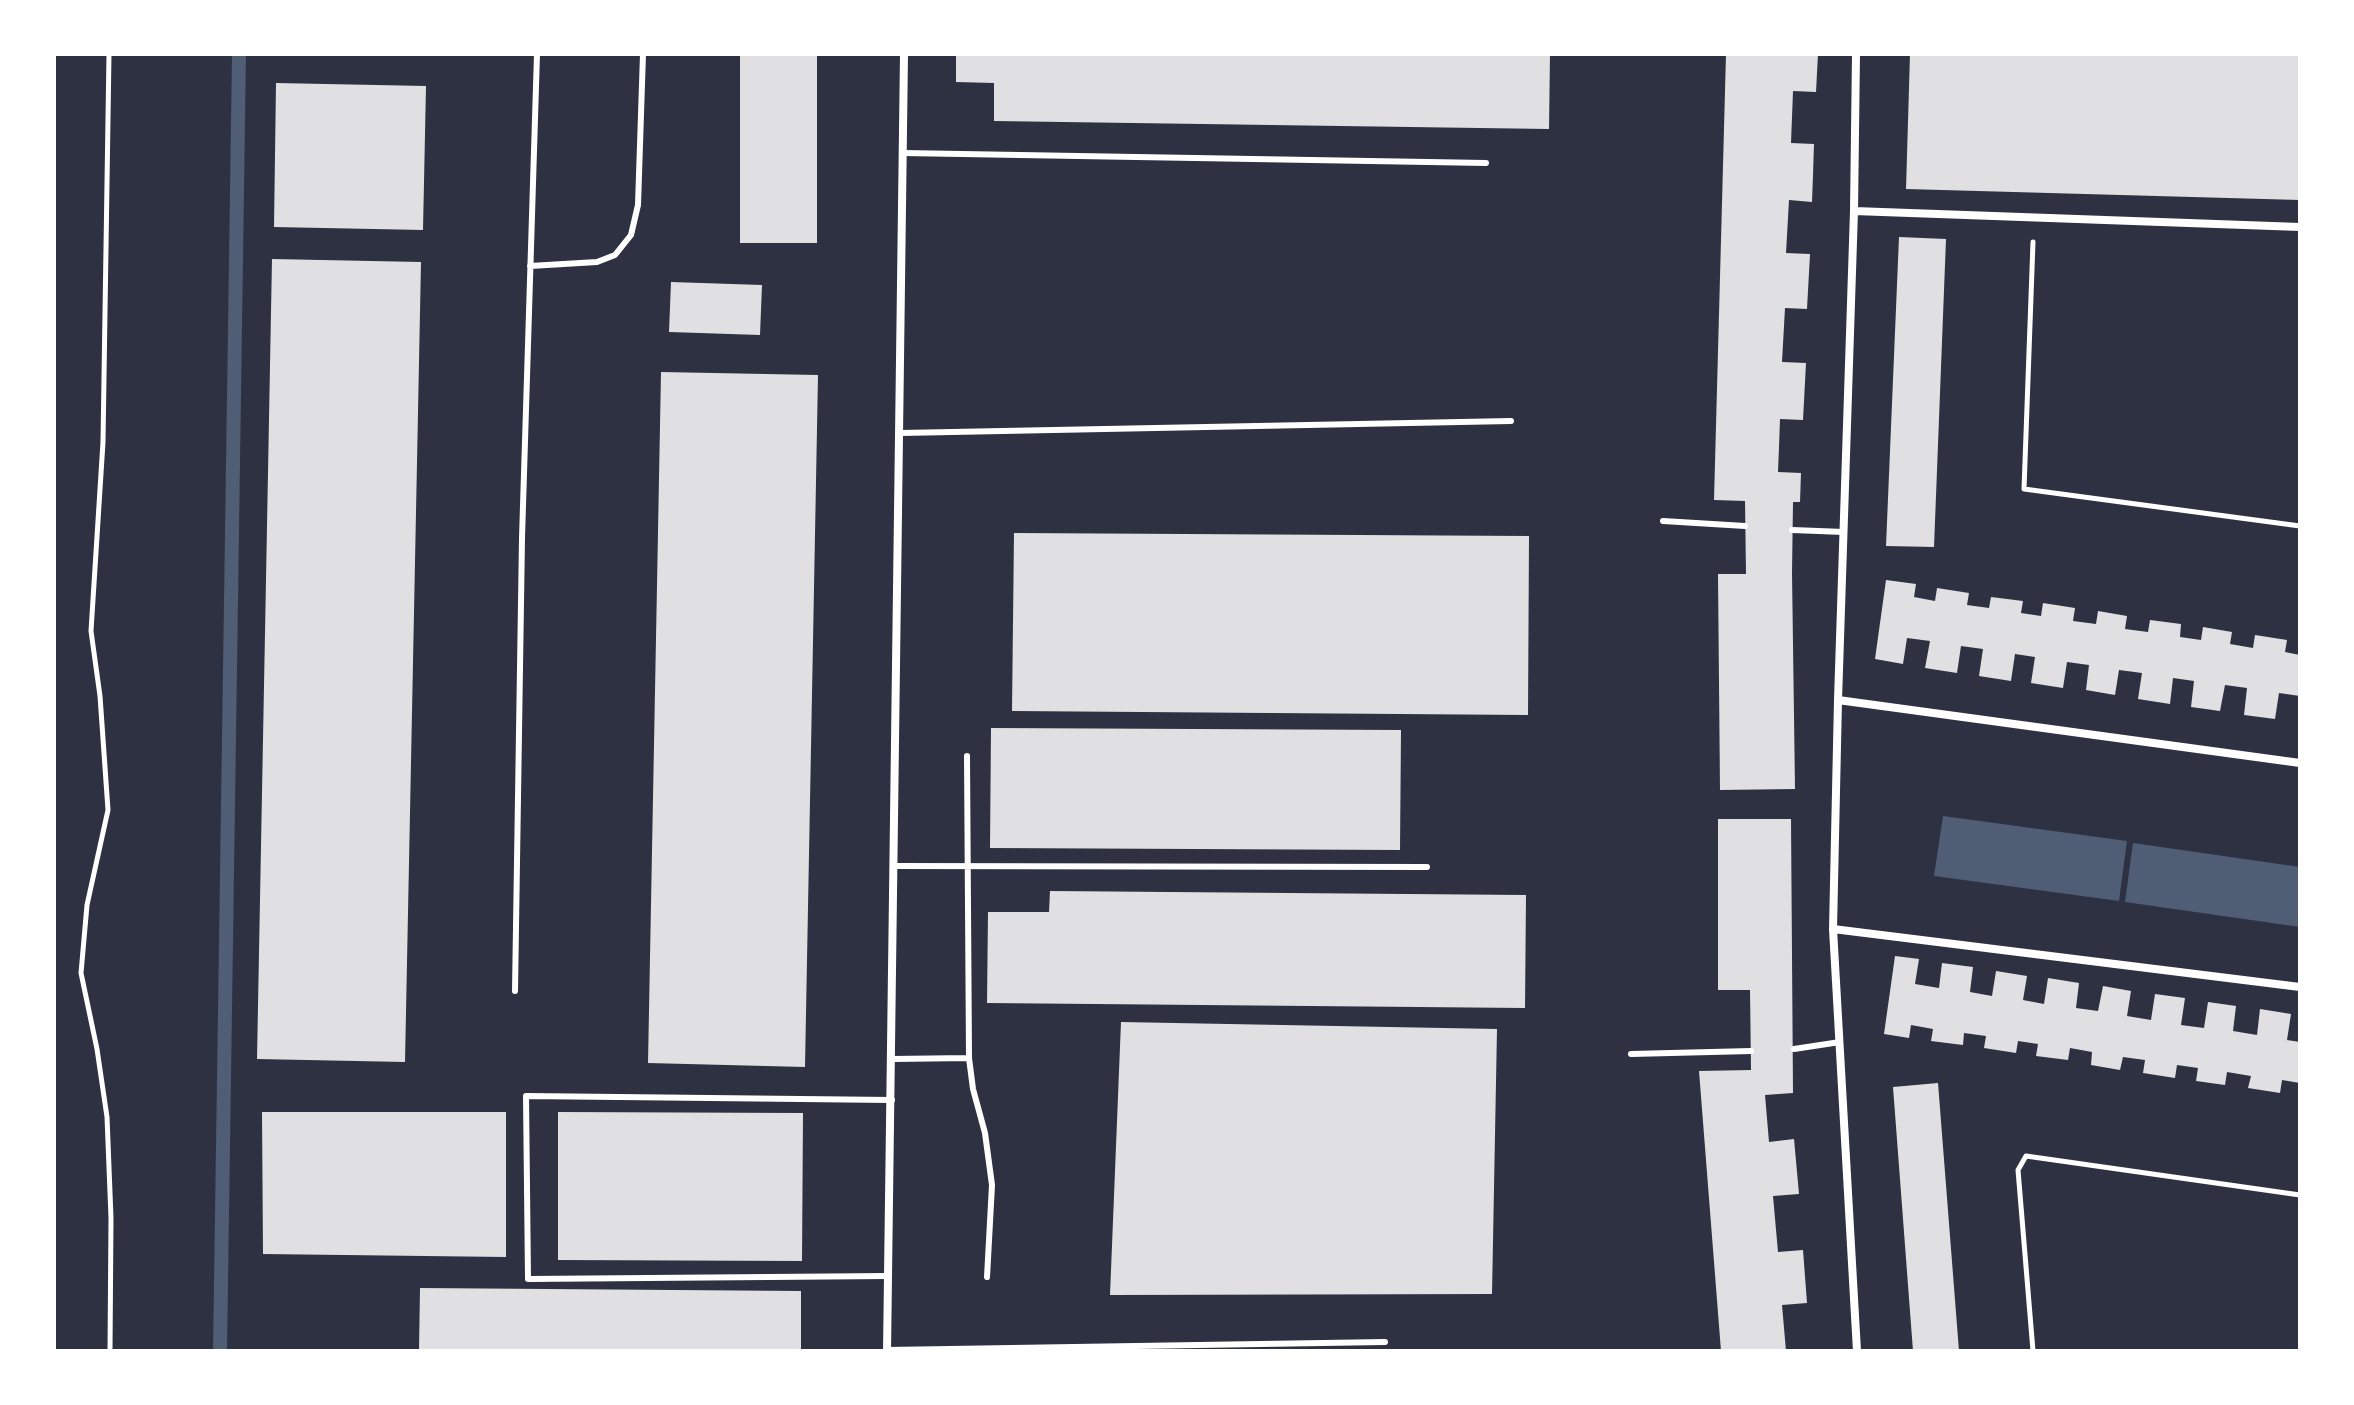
<!DOCTYPE html>
<style>
body{margin:0}
#map{position:relative;width:2354px;height:1405px;overflow:hidden;background:#2d3142;font-family:Overpass,sans-serif}
canvas{display:block}
.frame{position:absolute;inset:0;border:56px solid #fff;pointer-events:none}
</style>
<div id="map">
<canvas width="2354" height="1405"></canvas>
<div class="frame"></div>
</div>
<script>
const g = document.querySelector('canvas').getContext('2d');
g.lineJoin = 'round';
function fillPath(path, color) { g.fillStyle = color; g.fill(path, 'evenodd'); }
const shape = rows => new Path2D(rows.map(r => 'M' + r).join(''));
function stroke(path, color, width, dash) { g.strokeStyle = color; g.lineWidth = width; g.lineCap = dash ? 'butt' : 'round'; g.setLineDash(dash || []); g.stroke(path); }
const water = shape([
 [1943,816,2127,841,2119,901,1934,876],
 [2133,843,2300,867,2300,927,2125,902]
]);
const stream = shape([
 [220,1351,239,54]
]);
const building = shape([
 [740,54,817,54,817,243,740,243],
 [956,54,1550,54,1549,129,994,121,994,83,956,82],
 [1726,54,1818,54,1816,92,1793,91,1791,143,1814,144,1813,175,1812,202,1789,200,1786,253,1810,254,1807,309,1785,308,1782,362,1806,363,1803,420,1780,419,1779,447,1778,472,1801,473,1800,502,1793,502,1792,573,1795,789,1720,790,1718,574,1746,574,1745,501,1714,500],
 [1910,54,2300,54,2300,200,1906,189],
 [276,83,426,86,423,230,274,227],
 [1899,237,1946,239,1934,547,1886,546],
 [272,259,421,262,405,1062,257,1059],
 [671,282,762,285,760,335,669,332],
 [661,372,818,375,805,1067,648,1063],
 [1014,533,1529,536,1528,715,1012,711],
 [1886,580,1916,584,1914,597,1935,601,1937,588,1969,593,1967,605,1989,608,1991,597,2023,601,2021,613,2041,616,2043,603,2075,608,2073,621,2096,624,2098,611,2127,616,2125,629,2148,632,2150,620,2181,624,2180,637,2201,640,2203,627,2232,632,2230,644,2253,648,2255,635,2287,640,2285,652,2300,655,2300,696,2279,693,2275,719,2244,715,2247,688,2225,685,2220,711,2191,707,2194,681,2173,678,2170,704,2138,699,2142,673,2119,670,2115,695,2086,690,2089,665,2067,662,2063,688,2031,683,2035,657,2015,654,2011,681,1979,676,1983,649,1961,646,1957,673,1925,668,1930,641,1907,638,1903,664,1875,659],
 [991,728,1401,730,1400,850,990,848],
 [1718,819,1791,819,1793,1093,1765,1095,1769,1142,1794,1139,1799,1194,1773,1196,1778,1252,1803,1250,1807,1303,1782,1305,1786,1351,1721,1351,1699,1071,1751,1070,1750,990,1718,990],
 [1050,891,1526,895,1525,1008,987,1003,988,912,1049,912],
 [1895,956,1919,959,1915,984,1939,988,1942,963,1973,967,1970,992,1992,996,1996,971,2027,976,2023,1000,2044,1004,2048,978,2079,983,2076,1008,2098,1011,2103,986,2131,991,2127,1016,2151,1020,2155,994,2185,998,2181,1025,2204,1028,2208,1002,2236,1006,2233,1031,2257,1035,2260,1009,2291,1014,2287,1040,2300,1042,2300,1083,2282,1080,2280,1093,2248,1088,2251,1076,2227,1072,2225,1085,2196,1081,2198,1068,2177,1065,2175,1078,2143,1073,2145,1060,2123,1057,2120,1070,2091,1065,2092,1052,2070,1048,2068,1060,2036,1056,2038,1044,2018,1041,2016,1053,1984,1048,1986,1036,1964,1033,1963,1045,1931,1041,1933,1029,1911,1025,1909,1038,1884,1034],
 [1121,1022,1497,1029,1492,1294,1110,1295],
 [1938,1083,1959,1351,1913,1351,1893,1087],
 [262,1112,506,1112,506,1257,263,1254],
 [558,1112,803,1113,802,1261,558,1260],
 [420,1288,801,1291,801,1351,419,1351]
]);
const path = shape([
 [109,54,103,442,91,631,100,696,108,810,87,905,81,973,97,1049,107,1117,111,1218,110,1351],
 [2033,242,2024,489,2300,526],
 [2033,1351,2018,1170,2026,1156,2300,1195]
]);
const service = shape([
 [903,153,1486,163],
 [530,266,597,262,615,255,631,235,638,205,643,54],
 [901,433,1511,421],
 [1663,521,1745,526],
 [1792,530,1844,532],
 [967,756,969,1058,973,1089,985,1133,992,1185,987,1277],
 [894,866,1427,867],
 [515,991,522,538,537,54],
 [1794,1049,1840,1042],
 [1631,1054,1751,1051],
 [892,1059,969,1058],
 [888,1276,528,1279,526,1096,892,1100],
 [887,1350,1385,1342]
]);
const minor = shape([
 [1856,54,1854,211,1838,700,1833,929,1857,1351],
 [1854,211,2300,227],
 [1838,700,2300,763],
 [1833,929,2300,987],
 [887,1351,904,54]
]);
fillPath(water, '#4f5d75');
stroke(stream, '#4f5d75', 14);
fillPath(building, '#e0e0e3');
stroke(path, '#fff', 5);
stroke(service, '#fff', 6);
stroke(minor, '#fff', 8);
</script>
